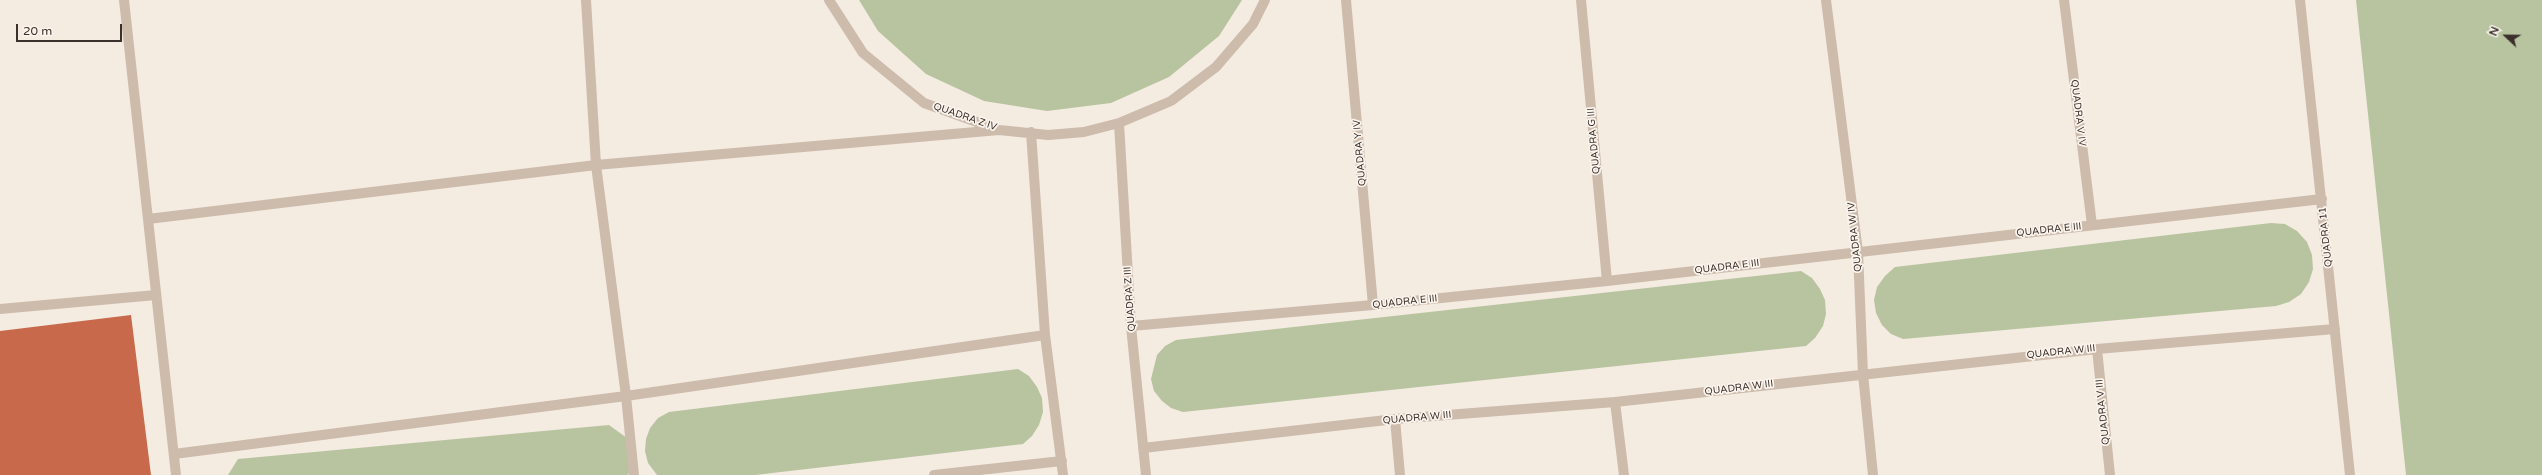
<!DOCTYPE html>
<style>
body{margin:0}
#map{position:relative;width:2542px;height:475px;overflow:hidden;background:#f4ebe1;font-family:"Varela Round",sans-serif}
canvas{display:block}
.north{position:absolute;left:2486px;top:16px;width:40px;height:40px;-webkit-text-stroke:3px #fbf5ee;paint-order:stroke;rotate:292deg;font-size:11px;font-weight:700;line-height:16px;text-align:center;color:#3b302b}
.north::after{content:'';display:block;margin:auto;width:14px;height:18px;background:#3b302b;clip-path:polygon(50% 0,100% 100%,50% 72%,0 100%)}
.scale{position:absolute;left:16px;top:24px;width:106px;height:18px;box-sizing:border-box;border:2px solid #3b302b;border-top:0;padding-left:5px;font-size:12px;line-height:14px;white-space:nowrap;color:#3b302b;-webkit-text-stroke:3px #fbf5ee;paint-order:stroke}
</style>
<div id="map">
<canvas width="2542" height="475"></canvas>
<div class="north">N</div>
<div class="scale">20 m</div>
</div>
<script>
const g = document.querySelector('canvas').getContext('2d');
g.lineJoin = 'round';
function fillPath(path, color) { g.fillStyle = color; g.fill(path, 'evenodd'); }
const shape = rows => new Path2D(rows.map(r => 'M' + r).join(''));
function stroke(path, color, width, dash) { g.strokeStyle = color; g.lineWidth = width; g.lineCap = dash ? 'butt' : 'round'; g.setLineDash(dash || []); g.stroke(path); }
function label(font, color, halo, rows, align = 'center') {
  g.font = font + ' "Varela Round",sans-serif'; g.lineWidth = 3.5; g.setLineDash([]); g.textBaseline = 'middle'; g.strokeStyle = halo; g.fillStyle = color; for (const [text, x, y, turn = 0] of rows) {
    g.save(); g.translate(x, y); g.rotate((+turn || 0) * Math.PI / 180); g.textAlign = isNaN(turn) ? turn : align; if (halo) g.strokeText(text, 0, 0); g.fillText(text, 0, 0); g.restore();
  }
}
const green = shape([
 [859,0,1242,0,1219,36,1169,77,1111,103,1047,111,984,101,926,74,878,31],
 [2356,0,2542,0,2542,475,2406,475],
 [2271,223,2285,224,2297,231,2307,242,2312,255,2313,269,2309,282,2301,294,2289,302,2276,306,1903,339,1891,334,1882,325,1876,313,1874,300,1877,287,1885,276,1895,267],
 [1801,271,1812,278,1820,289,1825,300,1826,314,1823,326,1815,338,1806,346,1183,412,1171,408,1162,401,1154,391,1151,379,1157,355,1165,346,1176,340],
 [1018,369,1029,376,1037,387,1042,398,1043,412,1039,425,1032,436,1023,444,755,475,657,475,648,463,645,451,646,439,650,428,658,418,669,412],
 [609,425,627,438,630,471,628,475,228,475,238,459]
]);
const building = shape([
 [131,315,151,475,0,475,0,331]
]);
const minor = shape([
 [124,0,176,475],
 [586,0,596,165,626,396,634,475],
 [829,0,863,53,924,103,999,130,1048,135,1084,132,1119,123,1171,101,1216,67,1253,24,1265,0],
 [1346,0,1373,305],
 [1581,0,1607,281],
 [1826,0,1858,252,1863,374,1873,475],
 [2064,0,2092,225],
 [2300,0,2350,475],
 [1119,123,1131,326,1146,475],
 [1031,132,1045,335,1063,475],
 [148,219,596,165,999,130],
 [0,309,156,295],
 [1131,326,1373,305,1607,281,2322,199],
 [2097,349,2110,475],
 [1615,402,1624,475],
 [1395,419,1400,475],
 [1143,448,1395,419,1615,402,2097,349,2335,329],
 [174,454,626,396,1045,335],
 [934,475,1062,461]
]);
const streetNames = [
 ["QUADRA V IV",2078,113,83],
 ["QUADRA Z IV",965,117,19],
 ["QUADRA G III",1594,141,-95],
 ["QUADRA Y IV",1360,153,-95],
 ["QUADRA E III",2049,230,-6],
 ["QUADRA W IV",1855,237,-96],
 ["QUADRA 11",2326,237,-96],
 ["QUADRA E III",1727,267,-7],
 ["QUADRA Z III",1130,299,-94],
 ["QUADRA E III",1405,302,-6],
 ["QUADRA W III",2061,352,-6],
 ["QUADRA W III",1739,388,-7],
 ["QUADRA V III",2103,412,-96],
 ["QUADRA W III",1417,418,-5]
];
fillPath(green, '#b8c4a0');
fillPath(building, '#c8694b');
stroke(minor, '#cdbbac', 10);
label('10px', '#3b302b', '#fbf5ee', streetNames);
</script>
